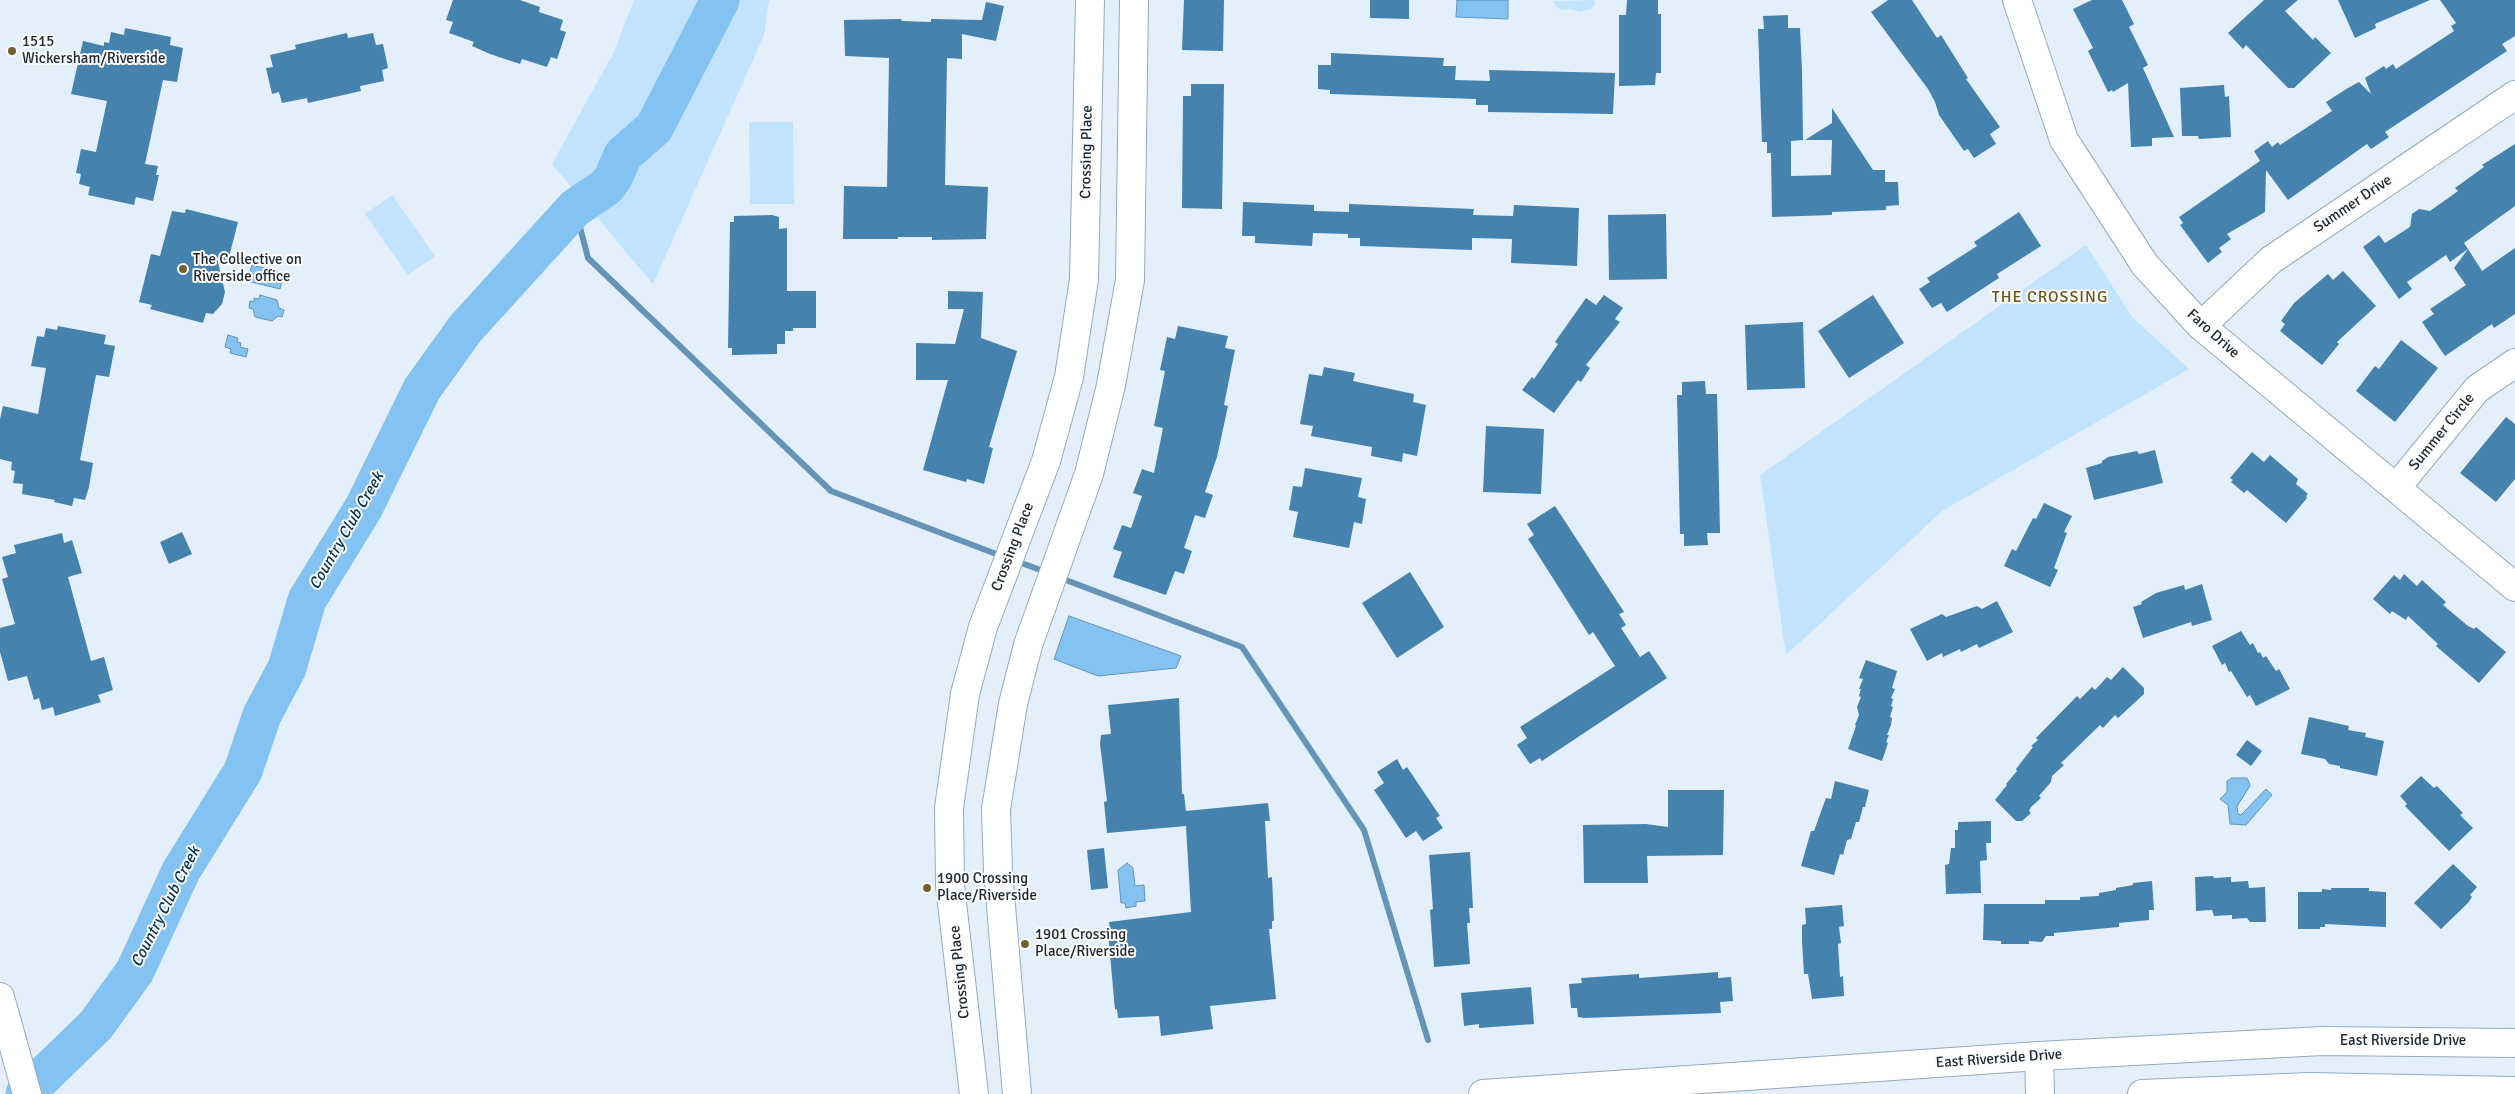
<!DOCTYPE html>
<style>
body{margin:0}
canvas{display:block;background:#e3f0fb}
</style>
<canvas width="2515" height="1094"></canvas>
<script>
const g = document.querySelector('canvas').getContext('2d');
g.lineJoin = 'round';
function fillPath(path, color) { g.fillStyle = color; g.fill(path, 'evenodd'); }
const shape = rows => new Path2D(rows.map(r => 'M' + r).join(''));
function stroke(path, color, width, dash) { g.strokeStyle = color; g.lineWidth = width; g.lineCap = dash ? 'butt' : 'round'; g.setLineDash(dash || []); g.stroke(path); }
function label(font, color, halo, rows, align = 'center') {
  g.font = font + ' Signika,sans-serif'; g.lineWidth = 4; g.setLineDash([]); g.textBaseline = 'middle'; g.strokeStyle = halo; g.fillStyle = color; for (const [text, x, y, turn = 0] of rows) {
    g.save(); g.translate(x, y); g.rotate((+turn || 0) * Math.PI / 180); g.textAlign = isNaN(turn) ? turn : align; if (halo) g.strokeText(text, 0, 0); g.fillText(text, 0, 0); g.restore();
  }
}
const green = shape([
 [634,0,769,0,764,35,653,284,552,164,614,52],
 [1595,0,1595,5,1591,9,1581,12,1570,9,1562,10,1556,7,1554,1],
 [749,122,793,122,794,204,750,204],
 [392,195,435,256,408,275,365,214],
 [2086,245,2132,317,2189,369,1942,511,1786,655,1760,475]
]);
const water = shape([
 [1457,0,1508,0,1508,19,1456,17,1457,0],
 [252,265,284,273,280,289,247,281,252,265],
 [260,295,277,300,279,308,284,310,282,317,278,316,272,321,255,317,253,309,249,308,250,301,254,302,254,298,259,299,260,295],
 [228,335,238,338,237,342,241,343,240,347,248,349,246,357,230,353,231,349,225,347,228,335],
 [1069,616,1181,656,1176,668,1098,676,1054,659,1069,616],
 [2232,778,2247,778,2249,782,2250,786,2237,806,2238,814,2241,815,2266,789,2272,795,2246,825,2230,824,2228,805,2220,799,2227,792,2227,781,2232,778],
 [1127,863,1133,868,1135,886,1144,885,1145,901,1136,902,1136,906,1126,908,1125,903,1121,903,1118,870,1127,863]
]);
const stream = shape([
 [575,208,588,258,831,491,1004,557],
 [1016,561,1046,572],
 [1058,577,1242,647,1364,830,1428,1040]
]);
const river = shape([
 [25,1094,96,1025,135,971,181,871,243,771,262,715,287,668,307,600,364,507,422,389,465,329,575,208,606,187,613,178,623,155,654,128,720,0]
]);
const building = shape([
 [453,0,520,0,540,7,539,12,563,20,560,30,566,32,557,59,551,57,547,67,522,59,520,64,490,54,472,46,474,42,449,33,453,22,446,20],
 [1184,0,1224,0,1223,51,1182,50],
 [1370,0,1409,0,1409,19,1370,18],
 [1627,0,1658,0,1658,14,1661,14,1661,73,1656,73,1655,85,1619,86,1619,15,1626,15],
 [1888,0,1912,0,1937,38,1941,35,1968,78,1966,79,2000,127,1990,134,1996,144,1974,158,1968,149,1964,151,1939,115,1935,102,1928,89,1871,12],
 [2092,0,2122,0,2134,24,2129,27,2148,65,2143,68,2174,137,2152,138,2152,146,2131,147,2128,83,2113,92,2112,90,2108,92,2088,51,2093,48,2073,9],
 [2264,0,2298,0,2285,11,2313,40,2315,37,2331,53,2294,88,2288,88,2246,45,2243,49,2228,33],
 [2338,0,2430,0,2375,24,2376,28,2355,38],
 [2440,0,2515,0,2515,36,2502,44,2507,51,2385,132,2389,137,2371,149,2367,144,2288,200,2266,170,2265,212,2227,234,2231,239,2219,248,2222,252,2208,263,2180,225,2183,223,2179,217,2260,161,2254,151,2268,141,2272,147,2278,142,2280,145,2332,111,2326,102,2348,88,2359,82,2371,94,2365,78,2384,66,2386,69,2393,64,2396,69,2454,31,2451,26,2456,23],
 [986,2,1004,6,996,41,962,34,962,59,947,58,945,185,988,187,986,239,932,240,932,237,898,237,898,239,843,239,844,186,887,187,889,58,845,56,844,20,901,19,902,21,931,22,931,19,982,20],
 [1788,15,1788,28,1800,28,1802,70,1803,140,1791,141,1791,176,1831,175,1832,140,1805,140,1832,123,1832,108,1873,170,1885,170,1885,182,1898,182,1899,205,1886,206,1886,210,1832,212,1832,215,1772,217,1771,153,1767,153,1767,142,1762,142,1758,29,1764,29,1763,16],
 [125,28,171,37,170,45,183,48,177,82,163,80,145,164,158,166,156,175,159,175,153,201,136,197,134,205,88,195,90,187,79,184,81,174,76,173,81,149,96,152,107,101,71,94,83,41,104,46,104,42,109,43,111,32,124,35],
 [347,33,348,38,373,33,376,45,383,44,388,68,382,70,384,81,360,86,361,91,308,103,307,98,282,103,279,92,272,94,266,68,273,67,270,55,296,49,295,45],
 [1331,53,1444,58,1443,66,1456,66,1455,80,1490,81,1489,70,1615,73,1613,114,1488,112,1488,105,1476,105,1476,99,1330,94,1330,90,1318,89,1318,65,1331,65],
 [1191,84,1224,84,1222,209,1182,208,1183,96,1191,96],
 [2224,85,2225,97,2229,96,2231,137,2199,139,2198,136,2182,136,2180,88],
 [2515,144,2515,206,2464,243,2468,249,2450,262,2446,255,2407,282,2412,289,2399,299,2363,247,2379,235,2385,243,2410,227,2412,214,2419,209,2430,211,2458,191,2455,188,2484,167,2482,165],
 [1243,202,1314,205,1314,211,1349,212,1349,204,1474,209,1473,215,1513,216,1514,205,1579,208,1577,266,1511,263,1512,239,1472,238,1472,250,1360,246,1360,238,1348,238,1348,234,1313,233,1312,246,1255,243,1255,236,1242,236],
 [186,209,238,222,228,261,217,258,225,292,222,304,213,314,206,313,203,323,150,309,152,305,139,302,151,254,160,256,172,211,185,213],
 [2019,212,2041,246,1997,274,1999,278,1947,312,1941,303,1932,308,1919,289,1930,282,1927,278,1977,246,1974,242],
 [1666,214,1667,279,1609,280,1608,215],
 [772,215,779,217,779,229,787,228,787,291,816,291,816,328,793,328,793,331,785,331,785,344,777,344,777,354,732,355,732,348,728,348,730,222,734,222,734,216],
 [2515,248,2515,314,2494,328,2492,324,2445,356,2422,322,2434,314,2430,309,2466,285,2454,268,2468,249,2482,271],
 [2343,271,2376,306,2337,342,2339,344,2322,365,2280,331,2285,324,2281,321,2294,303,2328,274,2333,280],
 [948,291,983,292,981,338,1017,351,989,447,993,448,984,484,967,479,966,482,923,470,948,380,916,380,916,343,955,344,964,309,948,309],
 [1604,295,1623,308,1615,319,1620,322,1586,365,1590,368,1581,382,1578,380,1554,413,1522,390,1532,377,1534,379,1558,344,1555,342,1586,298,1596,305],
 [1873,295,1904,343,1849,378,1818,331],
 [1803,322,1805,388,1747,390,1745,325],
 [58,326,106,335,104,344,115,346,109,377,96,375,80,460,93,463,89,487,85,500,74,498,72,506,54,502,55,500,22,494,23,484,13,483,15,471,11,470,12,462,0,459,0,419,3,406,38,414,46,368,31,366,37,336,44,337,46,328,57,330],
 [1178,326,1228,336,1225,348,1235,350,1224,405,1228,406,1217,457,1205,492,1213,495,1205,518,1195,515,1184,548,1192,551,1184,574,1175,571,1166,595,1113,577,1122,552,1113,549,1122,525,1131,528,1142,496,1133,493,1142,469,1154,473,1163,428,1154,426,1165,371,1160,370,1167,337,1175,339],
 [2401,340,2438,368,2395,422,2356,391,2375,366,2379,369],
 [1324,367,1355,373,1353,381,1414,394,1413,402,1426,405,1417,456,1403,453,1402,462,1371,456,1372,447,1311,436,1313,426,1300,424,1309,374,1322,376],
 [1705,381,1706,394,1717,394,1720,533,1707,533,1708,545,1684,546,1684,534,1680,534,1677,395,1682,395,1682,382],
 [2506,417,2515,424,2515,479,2496,502,2460,473],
 [1486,426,1544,429,1541,494,1483,492],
 [2155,450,2163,483,2094,500,2086,468,2102,463,2102,461,2108,457,2137,451,2139,454],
 [2252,452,2264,462,2270,455,2298,479,2296,484,2308,494,2306,496,2307,498,2286,523,2247,490,2244,493,2231,482,2233,480,2230,478],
 [1305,468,1362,478,1358,497,1366,499,1362,524,1354,522,1349,548,1293,537,1298,512,1289,510,1293,486,1302,487],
 [2044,503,2072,516,2064,532,2067,533,2054,568,2058,570,2050,587,2004,566,2012,549,2016,551,2033,518,2036,519],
 [1555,506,1624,612,1619,614,1626,625,1621,628,1640,657,1649,651,1667,678,1542,761,1540,758,1530,764,1517,745,1527,738,1520,727,1615,666,1593,632,1589,635,1528,539,1534,535,1527,524],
 [182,532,192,554,169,564,160,542],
 [62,533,64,543,72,540,82,573,68,577,91,661,104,657,113,690,98,695,101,702,55,716,53,707,42,710,39,698,34,700,27,676,8,681,0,652,0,628,15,624,2,579,8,577,2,557,16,553,14,545],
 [1410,572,1444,627,1397,658,1362,603],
 [2404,574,2417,586,2422,580,2446,602,2443,605,2468,626,2474,629,2476,627,2506,652,2479,683,2436,646,2438,644,2408,616,2406,620,2392,611,2390,614,2373,599,2394,575,2400,580],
 [2202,584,2212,620,2192,626,2191,622,2143,638,2133,607,2142,604,2141,602,2156,593,2184,585,2185,590],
 [1997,601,2013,632,1979,648,1977,644,1961,652,1960,649,1943,657,1942,653,1927,661,1910,629,1942,614,1946,617,1977,606,1982,609],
 [2241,631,2250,645,2253,643,2258,653,2260,652,2263,658,2266,656,2276,671,2279,669,2290,689,2256,706,2250,695,2247,697,2231,671,2229,672,2225,663,2222,665,2212,646],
 [1866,660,1897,671,1892,688,1895,689,1891,698,1893,699,1891,706,1893,707,1890,717,1892,718,1891,725,1887,735,1889,735,1886,742,1888,743,1882,761,1848,749,1856,726,1855,725,1859,715,1857,707,1861,697,1859,696,1861,689,1859,689,1863,679,1859,678],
 [2123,667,2144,688,2144,694,2118,718,2115,715,2103,728,2100,725,2061,763,2064,765,2052,776,2051,782,2039,796,2041,798,2031,807,2029,811,2031,813,2022,821,2016,821,1995,800,2007,785,2006,784,2017,771,2016,769,2033,747,2031,746,2038,740,2036,738,2077,696,2080,699,2092,687,2095,690,2107,677,2111,680],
 [1179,698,1182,794,1184,794,1186,811,1268,803,1270,821,1265,821,1268,878,1272,877,1274,921,1272,921,1272,929,1269,929,1276,999,1210,1006,1213,1029,1161,1036,1159,1016,1118,1018,1117,1009,1115,1010,1108,932,1110,931,1109,922,1191,912,1186,826,1107,833,1104,802,1107,801,1100,744,1101,735,1111,734,1108,705],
 [2309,717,2349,726,2348,730,2366,733,2365,737,2384,741,2377,776,2340,768,2340,766,2329,764,2325,759,2301,754],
 [2247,740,2262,751,2251,766,2236,755],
 [1397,759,1403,770,1407,767,1440,816,1436,818,1443,828,1423,841,1416,831,1406,838,1374,790,1384,783,1377,772],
 [2421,776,2434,788,2437,786,2463,813,2460,815,2473,828,2449,851,2405,806,2407,804,2400,796],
 [1835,781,1869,790,1865,807,1863,807,1859,822,1856,822,1851,839,1847,840,1843,855,1840,854,1834,875,1801,866,1811,831,1814,831,1826,798,1831,799],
 [1668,790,1724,790,1723,855,1647,856,1648,883,1584,883,1583,825,1646,824,1668,827],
 [1991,821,1991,843,1986,843,1987,860,1980,861,1981,893,1946,894,1945,865,1949,864,1951,848,1955,848,1955,830,1958,830,1958,822],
 [1104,848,1108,888,1091,890,1087,850],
 [1470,852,1473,908,1469,908,1470,923,1467,923,1470,964,1434,967,1430,910,1433,909,1429,855],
 [2453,864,2477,887,2470,895,2472,897,2468,903,2441,929,2414,903],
 [2213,876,2214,878,2231,877,2231,882,2248,881,2249,888,2265,887,2266,922,2250,922,2247,918,2232,919,2232,915,2214,916,2212,910,2196,911,2195,877],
 [2152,881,2154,910,2149,910,2149,920,2119,923,2119,927,2054,933,2054,936,2046,936,2042,942,2029,941,2029,944,2001,944,2001,941,1983,940,1984,904,2045,904,2045,900,2080,900,2080,897,2099,896,2099,893,2116,890,2116,888,2133,885,2133,883],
 [2331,888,2369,888,2369,891,2386,892,2386,927,2325,924,2325,927,2320,927,2320,929,2298,929,2298,892,2322,892,2322,889,2331,890],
 [1842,905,1844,926,1839,927,1841,943,1838,944,1840,977,1843,976,1844,996,1812,999,1808,974,1804,974,1802,941,1802,925,1806,924,1805,908],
 [1718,972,1718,978,1731,977,1733,1001,1720,1002,1721,1013,1584,1018,1578,1017,1577,1008,1571,1008,1569,984,1582,983,1581,978,1639,974,1639,978],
 [1531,987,1534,1024,1479,1028,1479,1024,1464,1026,1461,993]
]);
const minor = shape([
 [2017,0,2064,140,2145,265,2201,326,2515,587],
 [2201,326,2271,260,2515,95],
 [2396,488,2477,389,2515,363],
 [0,997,27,1094],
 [2039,1056,2040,1094],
 [974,1094,950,885,949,808,965,694,983,627,1046,461,1069,377,1084,279,1090,0],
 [1017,1094,998,871,996,809,1013,704,1028,645,1089,474,1111,385,1130,280,1134,0]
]);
const major = shape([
 [1483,1094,2039,1056,2322,1041,2515,1043],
 [2142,1094,2309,1087,2515,1091]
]);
const markers = [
 [12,51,5,"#71612e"],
 [183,269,5,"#71612e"],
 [927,888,5,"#71612e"],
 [1025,944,5,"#71612e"]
];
const poiNames = [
 ["1515",22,42],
 ["Wickersham/Riverside",22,59],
 ["The Collective on",193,260],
 ["Riverside office",193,277],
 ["1900 Crossing",937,879],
 ["Place/Riverside",937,896],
 ["1901 Crossing",1035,935],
 ["Place/Riverside",1035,952]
];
const streetNames = [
 ["Crossing Place",1087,152,-89],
 ["Summer Drive",2353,204,-34],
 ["Faro Drive",2213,334,42],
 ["Summer Circle",2442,432,-51],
 ["Crossing Place",1013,547,-69],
 ["Crossing Place",960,972,-96],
 ["East Riverside Drive",2403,1041],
 ["East Riverside Drive",1999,1059,-4]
];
const neighbourhoodNames = [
 ["THE CROSSING",2050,298]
];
const waterNames = [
 ["Country Club Creek",347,531,-60],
 ["Country Club Creek",166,907,-63]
];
fillPath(green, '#c1e3fd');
fillPath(water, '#84c2f1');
stroke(water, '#6594b6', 1);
stroke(stream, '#6594b6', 6);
stroke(river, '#84c2f1', 39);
fillPath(building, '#4582ae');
stroke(minor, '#95aabb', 30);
stroke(major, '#95aabb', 30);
stroke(minor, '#fff', 28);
stroke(major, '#fff', 28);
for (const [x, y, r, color] of markers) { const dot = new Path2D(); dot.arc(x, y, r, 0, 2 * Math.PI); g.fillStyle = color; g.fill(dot); stroke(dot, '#fbfbfb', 2); }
label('15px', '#1e272d', '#fbfbfb', poiNames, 'left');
label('15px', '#1e272d', '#fbfbfb', streetNames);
g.letterSpacing = '1px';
label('16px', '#67551a', '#fbfbfb', neighbourhoodNames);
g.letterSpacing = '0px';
label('italic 16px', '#00314f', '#fbfbfb', waterNames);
</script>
